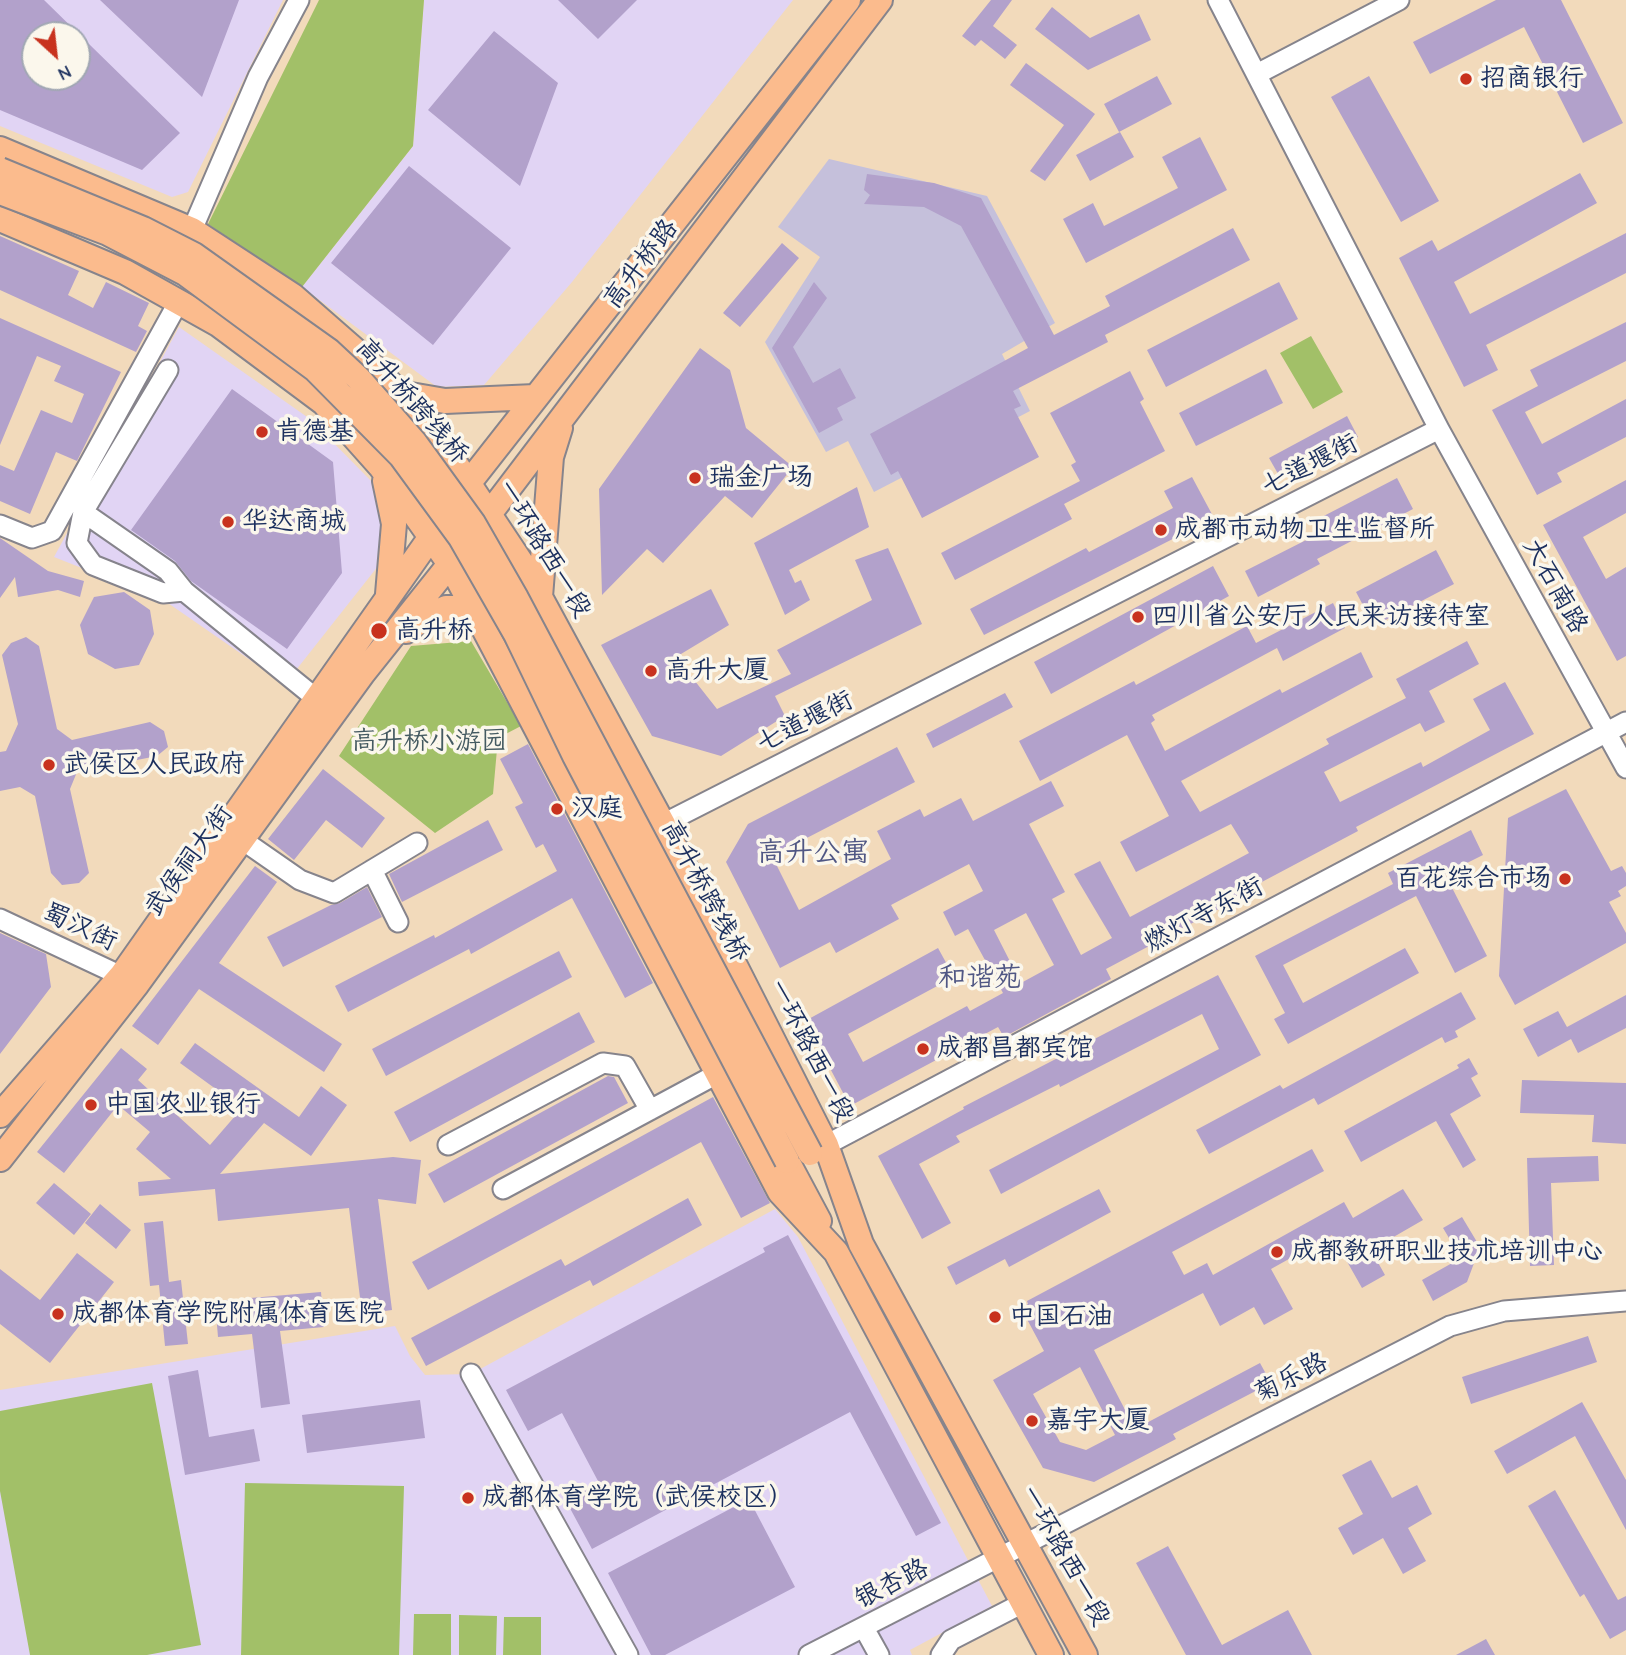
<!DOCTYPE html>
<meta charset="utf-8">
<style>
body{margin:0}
#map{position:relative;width:1626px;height:1655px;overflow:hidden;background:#f2dabb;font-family:"Comic Neue",sans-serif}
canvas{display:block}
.north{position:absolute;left:21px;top:21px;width:70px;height:70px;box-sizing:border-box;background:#fbf7ec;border:2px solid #a1a7b3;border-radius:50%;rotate:153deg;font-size:19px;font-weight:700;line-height:28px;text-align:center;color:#1b2f5e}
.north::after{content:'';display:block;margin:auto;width:24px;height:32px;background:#c8321e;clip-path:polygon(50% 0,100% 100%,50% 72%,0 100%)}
</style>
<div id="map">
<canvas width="1626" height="1655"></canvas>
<div class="north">N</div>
</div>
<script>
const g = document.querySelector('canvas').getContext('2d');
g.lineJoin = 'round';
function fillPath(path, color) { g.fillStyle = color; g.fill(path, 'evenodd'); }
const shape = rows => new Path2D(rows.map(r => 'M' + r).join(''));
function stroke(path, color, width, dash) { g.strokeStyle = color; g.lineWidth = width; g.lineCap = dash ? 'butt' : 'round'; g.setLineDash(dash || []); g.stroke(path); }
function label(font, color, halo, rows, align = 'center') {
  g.font = font + ' "Comic Neue","LXGW WenKai TC",sans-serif'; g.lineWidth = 7; g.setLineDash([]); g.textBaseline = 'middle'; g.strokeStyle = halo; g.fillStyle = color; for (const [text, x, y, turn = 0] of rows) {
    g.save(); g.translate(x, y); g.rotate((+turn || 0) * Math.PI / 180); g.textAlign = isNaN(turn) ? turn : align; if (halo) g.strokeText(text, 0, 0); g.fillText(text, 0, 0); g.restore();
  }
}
const built = shape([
 [0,0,283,0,188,192,172,197,0,126],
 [35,35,77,35,77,77,35,77],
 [424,0,793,0,572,282,484,385,437,387,302,287,413,146],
 [179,327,310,419,379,489,386,556,285,684,165,601,54,557],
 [775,1209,798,1237,992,1606,910,1650,912,1655,0,1655,0,1390,395,1326,410,1356,425,1375,471,1374]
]);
const industrial = shape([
 [829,159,987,196,1055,323,1002,354,1030,411,874,492,848,441,826,452,765,342,820,257,778,227]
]);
const green = shape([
 [319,0,424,0,413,146,302,287,208,224],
 [1311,336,1343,392,1313,409,1280,353],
 [471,641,521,726,498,738,493,794,435,833,339,756,411,646],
 [152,1383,201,1645,147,1655,30,1655,0,1491,0,1411],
 [245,1483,404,1486,399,1655,241,1655],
 [414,1614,451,1614,451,1655,413,1655],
 [459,1615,497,1616,496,1655,459,1655],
 [504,1617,541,1617,541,1655,503,1655]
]);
const building = shape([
 [0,0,44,0,180,133,142,170,0,110],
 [35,35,77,35,77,77,35,77],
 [100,0,239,0,202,97],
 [558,0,637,0,598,39],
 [991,0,1012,0,993,26,1017,45,1005,59,981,40,975,46,962,36],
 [1496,0,1561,0,1623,123,1583,143,1524,27,1430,74,1413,42],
 [1052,7,1090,38,1139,14,1151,40,1088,70,1035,29],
 [494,31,558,83,520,186,428,110],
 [1026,63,1095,114,1045,181,1030,171,1064,125,1010,85],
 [1157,76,1172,104,1119,132,1104,104],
 [1369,76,1439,201,1401,222,1331,97],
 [1120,132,1134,157,1090,181,1076,155],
 [1200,137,1227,190,1086,263,1063,219,1093,203,1104,226,1178,188,1162,157],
 [409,166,511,248,433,345,331,263],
 [1580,173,1597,203,1454,282,1470,314,1626,233,1626,273,1486,345,1498,370,1464,387,1399,258,1432,240,1438,251],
 [867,174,934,183,981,198,1054,335,1110,306,1105,296,1233,228,1250,260,1105,335,1108,342,1013,391,1021,406,1014,409,1039,457,922,518,898,471,891,475,870,434,1028,348,961,226,924,207,864,204,870,195,864,190],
 [0,236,79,271,68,295,93,308,106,282,149,303,138,326,147,331,136,352,0,290],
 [782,243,799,258,740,327,723,313],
 [814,282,827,298,793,347,813,383,840,368,856,398,837,408,843,420,819,433,772,348],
 [1279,282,1298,319,1166,387,1147,350],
 [0,318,121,372,77,461,56,452,30,514,0,501,0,465,14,471,41,410,72,423,84,394,54,381,61,366,37,356,0,445],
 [1626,322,1626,361,1525,412,1542,444,1626,399,1626,437,1557,473,1562,482,1537,495,1492,410,1538,386,1530,370],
 [700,348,730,370,746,428,793,467,752,518,725,496,663,563,647,549,602,595,599,489],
 [1266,369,1283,403,1196,446,1179,413],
 [1130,371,1144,399,1140,402,1165,451,1064,504,1072,519,955,580,941,553,1080,481,1071,465,1076,462,1050,413],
 [232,389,333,462,342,573,287,649,191,581,175,561,131,530],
 [1347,416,1358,437,1281,479,1269,458],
 [1192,477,1214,518,984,635,970,609,1086,548,1089,552,1173,508,1164,491],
 [1397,478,1413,509,1317,559,1320,564,1258,597,1245,571,1322,532,1316,520],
 [1626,480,1626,513,1583,537,1606,579,1626,567,1626,656,1617,661,1543,525],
 [857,487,869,527,789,570,795,583,801,580,810,600,785,615,754,543],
 [0,538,48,571,84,581,80,597,58,590,18,597,15,577,0,598],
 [888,548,922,624,775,696,785,716,721,756,652,736,601,645,711,589,729,625,676,657,717,709,791,674,777,650,872,600,855,560],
 [1436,550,1454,584,1374,626,1356,592],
 [1213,566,1229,596,1051,694,1034,662],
 [124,592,150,610,154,634,139,665,115,669,88,654,80,625,94,597],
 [1333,603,1345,628,1283,661,1277,648,1152,715,1155,720,1151,723,1165,751,1280,689,1282,693,1361,652,1373,677,1181,781,1200,812,1329,744,1326,739,1406,698,1396,679,1467,641,1479,664,1429,691,1445,722,1425,732,1420,723,1324,772,1340,802,1421,762,1423,767,1490,730,1473,699,1505,682,1534,734,1356,827,1358,831,1243,892,1245,895,1106,969,1111,979,1004,1037,998,1027,850,1106,805,1021,938,948,954,977,848,1034,863,1062,967,1006,970,1011,1003,993,968,929,955,936,943,912,983,891,969,864,891,905,899,919,836,953,830,942,780,968,726,862,748,824,897,747,915,782,772,856,799,910,891,859,877,831,920,809,924,817,961,798,973,821,1051,781,1064,806,1029,824,1065,892,1052,899,1081,955,1112,938,1074,874,1100,861,1130,917,1249,853,1231,824,1136,872,1120,842,1169,816,1127,735,1040,781,1019,741,1134,681,1136,685,1247,626,1256,643],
 [1026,913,1054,965,1021,983,994,930],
 [26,637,39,646,57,729,72,740,150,722,164,731,168,747,157,756,77,772,70,789,89,873,79,883,62,885,51,873,35,796,20,787,0,791,0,752,6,751,18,724,2,655,11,643],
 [1005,693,1013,707,933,748,926,734],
 [528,744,653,983,625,998,572,898,471,954,469,949,348,1012,335,986,434,935,435,938,557,871,543,844,536,848,515,807,523,803,500,759],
 [323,769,385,818,362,848,326,820,294,860,268,839],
 [1566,789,1611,871,1622,866,1626,873,1626,886,1618,891,1621,896,1609,902,1626,933,1626,943,1515,1005,1499,976,1508,818],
 [488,820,503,850,402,902,389,874],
 [1471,830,1483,855,1445,874,1487,956,1455,973,1416,896,1283,965,1303,1003,1405,948,1419,973,1288,1044,1274,1019,1285,1013,1255,956,1393,884,1388,873],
 [255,866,277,882,219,963,342,1044,324,1072,199,989,158,1045,132,1026],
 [367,887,382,917,283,967,267,937,331,905,340,903],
 [0,933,46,954,51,987,0,1054],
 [559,951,572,977,386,1076,372,1049],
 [1218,975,1261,1055,1001,1194,989,1170,1219,1049,1202,1014,1060,1087,1059,1084,956,1136,960,1142,919,1164,951,1223,922,1239,878,1156,964,1109,963,1107],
 [1461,992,1476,1019,1455,1031,1458,1037,1445,1043,1442,1037,1318,1105,1314,1098,1209,1154,1196,1130,1280,1085,1283,1089],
 [1626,995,1626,1028,1578,1053,1571,1039,1538,1057,1523,1029,1558,1011,1567,1027],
 [579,1012,595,1042,410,1142,394,1112],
 [195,1043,299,1117,321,1086,347,1105,311,1156,264,1123,220,1174,393,1157,421,1160,416,1204,378,1199,392,1310,362,1314,349,1208,218,1221,215,1189,139,1196,138,1182,171,1179,136,1149,150,1132,118,1105,64,1173,37,1152,121,1048,147,1069,138,1080,210,1145,242,1108,180,1063],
 [1469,1058,1478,1074,1471,1078,1481,1096,1450,1114,1476,1160,1463,1168,1436,1121,1361,1162,1344,1131,1459,1068,1457,1065],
 [608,1076,614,1077,628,1103,444,1203,428,1174],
 [1522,1080,1626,1083,1626,1144,1592,1142,1594,1115,1520,1113],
 [713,1097,770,1203,741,1218,701,1142,428,1290,412,1262],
 [1312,1149,1324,1171,1172,1252,1184,1275,1207,1263,1213,1275,1344,1202,1353,1218,1403,1189,1423,1220,1371,1250,1385,1275,1362,1288,1332,1235,1271,1269,1293,1309,1264,1325,1254,1307,1220,1326,1203,1293,1094,1350,1135,1429,1260,1363,1271,1383,1173,1434,1176,1439,1094,1482,1043,1468,993,1380,1044,1351,1021,1308,1028,1304,1027,1301],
 [1080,1367,1115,1435,1086,1450,1060,1442,1033,1394],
 [1598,1156,1599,1181,1551,1183,1554,1265,1530,1266,1527,1158],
 [54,1183,91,1214,74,1235,36,1203],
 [1099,1189,1111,1212,1009,1267,1005,1259,956,1285,947,1267],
 [688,1198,702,1225,593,1286,590,1280,426,1366,411,1338,561,1259,565,1266],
 [100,1204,131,1230,116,1249,85,1223],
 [1462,1217,1480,1247,1467,1282,1433,1301,1422,1280,1461,1258,1443,1228],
 [163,1221,169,1282,181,1280,188,1344,165,1346,159,1285,150,1286,144,1223],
 [788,1235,941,1523,916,1536,850,1412,592,1549,565,1499,598,1481,562,1413,528,1431,506,1390,765,1252,763,1248],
 [77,1253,114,1282,50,1363,0,1324,0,1269,40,1300],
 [321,1292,324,1327,280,1331,290,1404,261,1408,252,1334,218,1337,215,1301],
 [1588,1336,1597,1362,1471,1404,1462,1377],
 [198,1370,209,1437,254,1429,260,1461,185,1475,168,1376],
 [420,1400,425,1438,307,1453,302,1415],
 [1582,1402,1626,1480,1626,1530,1575,1436,1507,1474,1494,1451],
 [1371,1460,1392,1498,1417,1485,1432,1514,1408,1528,1426,1561,1403,1574,1383,1538,1353,1555,1338,1528,1363,1514,1342,1475],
 [1555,1490,1618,1600,1626,1596,1626,1630,1610,1639,1584,1594,1580,1597,1528,1506],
 [749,1499,795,1587,665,1655,651,1655,608,1573],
 [1168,1546,1222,1645,1288,1610,1312,1655,1186,1655,1136,1563],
 [1486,1639,1495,1655,1456,1655]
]);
const minor = shape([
 [1257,74,1399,0],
 [192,230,258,77,299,0],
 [168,370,83,512,77,543,93,565,163,593,184,591,318,700],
 [1439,429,1626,768],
 [83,512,168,571,184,591],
 [0,525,32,538,52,531,179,301],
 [663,824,1439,429,1218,0],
 [241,839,300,880,334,893,417,843],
 [372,870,398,922],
 [0,919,132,981],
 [448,1145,603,1063,625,1066,650,1110],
 [826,1145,1626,722],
 [503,1189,717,1074],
 [471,1374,628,1655],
 [864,1628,879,1655],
 [809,1655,1450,1326,1504,1311,1626,1301],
 [941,1655,951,1640,1023,1603]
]);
const major = shape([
 [0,149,192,230,293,296,373,366,429,424,522,564,663,824,826,1145,861,1244,1085,1655],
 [0,219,125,272,218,324,324,403,381,467,450,564,780,1192,836,1252,1051,1655],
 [399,393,445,401,535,397],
 [385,481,394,524,388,594],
 [460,494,848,0],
 [480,526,880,0],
 [540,597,551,457,560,428],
 [406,631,427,616,446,608,460,608,482,623],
 [0,1115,122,975,440,524],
 [0,1159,137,984,363,673,458,554],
 [787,1161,819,1221]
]);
const majorBridge = shape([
 [0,170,143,229,194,255,329,351,358,378,415,443,473,523,516,598,810,1153],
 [0,192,108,233,185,273,315,369,401,456,461,538,516,634,575,756,787,1161]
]);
const markers = [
 [1466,79,7,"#c8321e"],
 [262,432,7,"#c8321e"],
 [695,478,7,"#c8321e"],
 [228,522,7,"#c8321e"],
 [1161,530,7,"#c8321e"],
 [1138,617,7,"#c8321e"],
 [379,631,9,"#c8321e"],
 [651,671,7,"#c8321e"],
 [49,765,7,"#c8321e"],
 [557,809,7,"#c8321e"],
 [1565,879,7,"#c8321e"],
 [923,1049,7,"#c8321e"],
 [91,1105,7,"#c8321e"],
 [1277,1252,7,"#c8321e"],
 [58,1314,7,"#c8321e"],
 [995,1317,7,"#c8321e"],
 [1032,1421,7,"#c8321e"],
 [468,1498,7,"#c8321e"]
];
const poiNames = [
 ["招商银行",1480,79],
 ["肯德基",276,432],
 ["瑞金广场",709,478],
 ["华达商城",242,522],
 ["成都市动物卫生监督所",1175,530],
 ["四川省公安厅人民来访接待室",1152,617],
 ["高升桥",395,631],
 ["高升大厦",665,671],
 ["武侯区人民政府",63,765],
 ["汉庭",571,809],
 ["百花综合市场",1551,879,"right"],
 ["成都昌都宾馆",937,1049],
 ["中国农业银行",105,1105],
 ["成都教研职业技术培训中心",1291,1252],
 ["成都体育学院附属体育医院",72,1314],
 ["中国石油",1009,1317],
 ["嘉宇大厦",1046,1421],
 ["成都体育学院（武侯校区）",482,1498]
];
const streetNames = [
 ["高升桥路",641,264,-53],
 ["高升桥跨线桥",412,401,49],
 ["七道堰街",1310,465,-27],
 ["一环路西一段",544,549,59],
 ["大石南路",1555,586,61],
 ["七道堰街",805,722,-27],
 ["武侯祠大街",189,861,-54],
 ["高升桥跨线桥",705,891,62],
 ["燃灯寺东街",1204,915,-28],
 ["蜀汉街",80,927,25],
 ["一环路西一段",811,1051,63],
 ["菊乐路",1291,1378,-27],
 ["一环路西一段",1065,1556,61],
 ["银杏路",892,1584,-27]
];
const parkNames = [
 ["高升桥小游园",429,742]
];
const neighbourhoodNames = [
 ["高升公寓",813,853],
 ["和谐苑",980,978]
];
fillPath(built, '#e1d4f4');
fillPath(industrial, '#c5c0db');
fillPath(green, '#a2c068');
fillPath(building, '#b2a1cb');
stroke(minor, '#86848c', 23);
stroke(major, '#86848c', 28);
stroke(minor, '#fff', 19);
stroke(major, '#fbbb8d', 24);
stroke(majorBridge, '#86848c', 28, []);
stroke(majorBridge, '#fbbb8d', 24);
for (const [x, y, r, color] of markers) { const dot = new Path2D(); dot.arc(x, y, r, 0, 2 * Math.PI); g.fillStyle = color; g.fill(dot); stroke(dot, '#fbf7ec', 2.5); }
label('26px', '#1b2f5e', '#fbf7ec', poiNames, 'left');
label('26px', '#1b2f5e', '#fbf7ec', streetNames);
label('26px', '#445a61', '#fbf7ec', parkNames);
label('28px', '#505784', '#fbf7ec', neighbourhoodNames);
</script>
